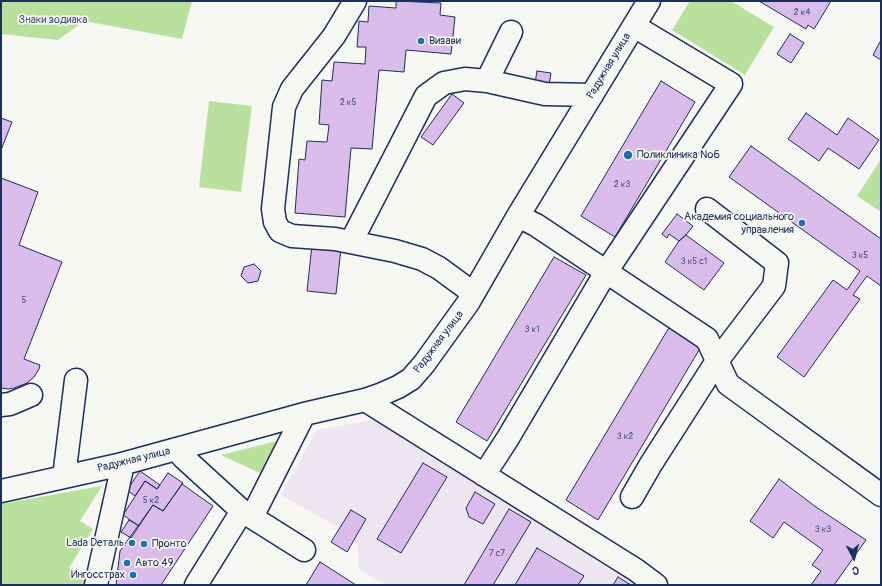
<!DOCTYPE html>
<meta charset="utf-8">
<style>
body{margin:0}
#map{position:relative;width:882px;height:586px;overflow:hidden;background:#f6f6f2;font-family:Pangolin,sans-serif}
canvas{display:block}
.frame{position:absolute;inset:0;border:2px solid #1b2f5e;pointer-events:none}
.north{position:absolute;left:834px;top:538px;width:40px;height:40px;-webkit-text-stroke:3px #f6f6f2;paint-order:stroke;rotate:173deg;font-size:11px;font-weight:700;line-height:16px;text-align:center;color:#1b2f5e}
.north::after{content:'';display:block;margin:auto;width:14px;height:18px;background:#1b2f5e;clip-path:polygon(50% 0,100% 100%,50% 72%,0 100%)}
</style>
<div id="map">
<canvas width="882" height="586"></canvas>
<div class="frame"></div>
<div class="north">С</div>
</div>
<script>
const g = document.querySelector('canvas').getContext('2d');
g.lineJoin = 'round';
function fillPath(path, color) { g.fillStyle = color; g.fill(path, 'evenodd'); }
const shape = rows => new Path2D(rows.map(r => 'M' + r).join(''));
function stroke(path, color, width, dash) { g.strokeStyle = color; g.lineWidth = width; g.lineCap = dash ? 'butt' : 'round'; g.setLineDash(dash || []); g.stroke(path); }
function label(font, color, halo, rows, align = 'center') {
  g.font = font + ' Pangolin,sans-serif'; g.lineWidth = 3.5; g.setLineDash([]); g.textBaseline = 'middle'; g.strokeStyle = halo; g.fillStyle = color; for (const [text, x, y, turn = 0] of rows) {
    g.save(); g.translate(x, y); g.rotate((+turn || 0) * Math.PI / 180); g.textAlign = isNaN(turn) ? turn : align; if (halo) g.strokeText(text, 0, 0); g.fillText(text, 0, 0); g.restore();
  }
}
const built = shape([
 [377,419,612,571,637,585,385,585,359,569,358,545,353,542,347,552,331,542,339,528,281,495,317,430]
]);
const green = shape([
 [1,1,192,1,182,39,84,21,58,40,1,34],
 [690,1,731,1,774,27,745,75,672,30],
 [209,101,252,106,241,192,199,187],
 [881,159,881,212,857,196],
 [281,440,262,474,221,455],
 [102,486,80,521,93,529,69,568,87,579,83,585,1,585,1,504]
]);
const building = shape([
 [396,1,441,3,440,15,455,17,451,54,406,50,404,72,379,70,372,149,351,148,345,217,295,213,299,159,305,160,307,141,327,142,329,125,319,124,322,80,332,81,334,62,365,64,366,47,357,47,359,21,368,22,369,6,396,8,396,1],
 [759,1,831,1,814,29,808,25,806,29,759,1],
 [790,34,804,43,791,63,777,54,790,34],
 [881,40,881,60,873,55,881,40],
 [537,71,551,73,549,85,535,83,537,71],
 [661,81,695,102,615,237,581,216,661,81],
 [452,94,464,103,433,145,421,137,452,94],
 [806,113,837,135,848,118,879,140,859,169,828,148,819,161,788,139,806,113],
 [1,118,12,122,1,150,1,118],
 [751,146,881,239,881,286,867,276,853,295,860,299,804,377,777,357,833,280,847,290,860,271,729,177,751,146],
 [1,178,38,192,19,245,62,262,24,359,40,365,39,369,34,377,27,383,14,388,8,389,1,388,1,178],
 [677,214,693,226,686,235,679,241,669,234,667,238,662,234,677,214],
 [686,235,724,263,704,290,665,262,679,241,686,235],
 [312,245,341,248,336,294,307,291,312,245],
 [554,257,586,275,487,441,456,422,554,257],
 [254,264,261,271,258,281,248,283,241,276,244,267,254,264],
 [670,326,702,345,598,520,566,500,670,326],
 [423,463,447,477,401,553,377,539,423,463],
 [140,471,160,485,157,489,145,481,135,496,127,490,140,471],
 [168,473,183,483,163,511,153,505,139,526,123,515,145,481,157,489,168,473],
 [779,479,816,507,866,540,834,585,811,585,821,571,812,565,823,550,784,522,773,538,750,521,779,479],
 [182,484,213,506,161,585,116,585,120,551,153,505,163,511,182,484],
 [475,492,495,504,483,524,469,517,466,508,475,492],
 [509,509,531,522,493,585,464,585,509,509],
 [351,510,366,519,347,552,331,542,351,510],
 [129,520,139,526,131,538,121,532,129,520],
 [537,548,584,576,578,585,515,585,537,548],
 [320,562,356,585,306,585,320,562],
 [618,577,631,585,613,585,618,577]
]);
const minor = shape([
 [355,1,334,36,292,89,284,107,273,209,275,222,280,231,292,236,335,239,395,251,422,259,439,268,473,293],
 [511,32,487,81,545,94,592,95],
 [518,216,536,225,707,339,728,384,881,495],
 [351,242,426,96,444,83,465,79,487,81],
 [365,400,636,570,656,585],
 [1,405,10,404,31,395],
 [177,450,184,458,242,511,304,550],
 [484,475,508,438,606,272,731,84,634,26],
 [64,477,76,380],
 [1,491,118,465,304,414,365,400,382,394,398,387,411,379,424,364,468,303,518,216,649,1],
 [632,497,651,464,717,361,774,286,777,263,707,209],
 [252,517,304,414],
 [96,585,121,473,118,465],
 [196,585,242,511]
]);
const markers = [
 [421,41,4,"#1f6fb2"],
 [628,155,5,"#1f6fb2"],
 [802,223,4,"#1f6fb2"],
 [132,543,4,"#1f6fb2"],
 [144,544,4,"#1f6fb2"],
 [127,563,4,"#1f6fb2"],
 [133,575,4,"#1f6fb2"]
];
const numberNames = [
 ["2 к4",802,13],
 ["2 к5",348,103],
 ["2 к3",622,185],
 ["3 к5",860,256],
 ["3 к5 с1",694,262],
 ["5",24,301],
 ["3 к1",532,330],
 ["3 к2",625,437],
 ["5 к2",151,501],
 ["3 к3",823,530],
 ["7 с7",497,554]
];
const parkNames = [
 ["Знаки зодиака",53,20]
];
const poiNames = [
 ["Визави",429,41],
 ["Поликлиника №6",637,155],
 ["Академия социального",794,217,"right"],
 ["управления",794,230,"right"],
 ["Lada Dеталь",124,543,"right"],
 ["Пронто",152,544],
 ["Авто 49",135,563],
 ["Ингосстрах",125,575,"right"]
];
const streetNames = [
 ["Радужная улица",609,66,-59],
 ["Радужная улица",439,342,-53],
 ["Радужная улица",134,460,-14]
];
fillPath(built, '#ede5f0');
fillPath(green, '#b9e19d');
fillPath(building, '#d9bcea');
stroke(building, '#1b2f5e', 1);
stroke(minor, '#1b2f5e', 25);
stroke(minor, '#f6f6f2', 22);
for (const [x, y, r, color] of markers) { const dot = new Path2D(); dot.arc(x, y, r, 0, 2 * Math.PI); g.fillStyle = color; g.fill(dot); stroke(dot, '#f6f6f2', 1.5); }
label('9px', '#4a5281', null, numberNames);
label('11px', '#3b536b', '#f6f6f2', parkNames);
label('11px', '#1b2f5e', '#f6f6f2', poiNames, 'left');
label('11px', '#1b2f5e', '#f6f6f2', streetNames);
</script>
